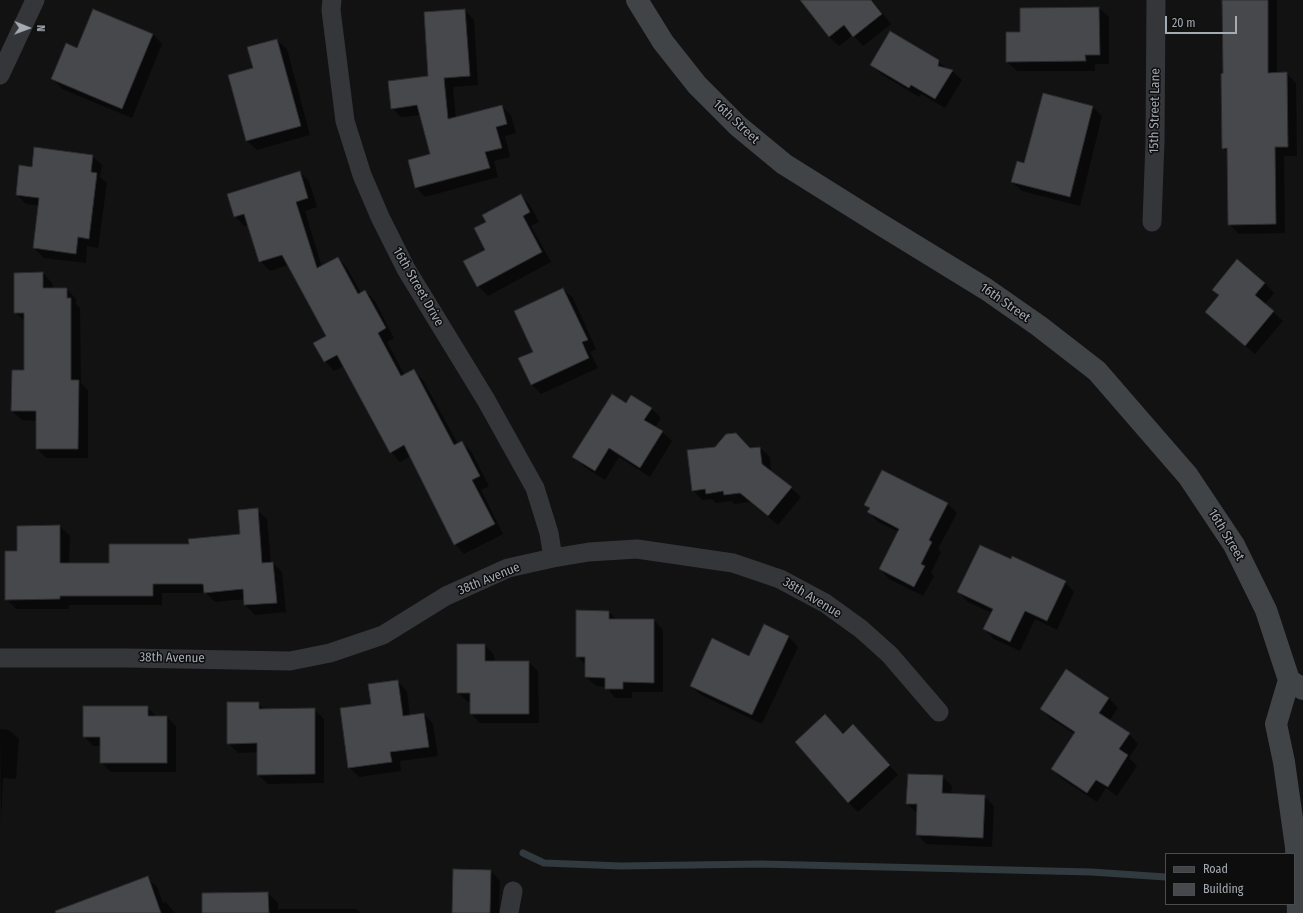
<!DOCTYPE html>
<style>
body{margin:0}
#map{position:relative;width:1303px;height:913px;overflow:hidden;background:#121213;font-family:"Fira Sans Condensed",sans-serif}
canvas{display:block}
.legend{position:absolute;left:1165px;top:853px;width:130px;height:52px;box-sizing:border-box;background:#0d0d0e;border:1px solid #4a4c50;margin:0;padding:5px 7px;list-style:none;font-size:12px;color:#a5abb2}
.legend li{display:flex;align-items:center;gap:8px;height:20px}
.legend b{width:20px;border:1px solid #4a4c50}
.north{position:absolute;left:8px;top:8px;width:40px;height:40px;-webkit-text-stroke:3px #0d0d0e;paint-order:stroke;rotate:91deg;font-size:11px;font-weight:700;line-height:16px;text-align:center;color:#a5abb2}
.north::after{content:'';display:block;margin:auto;width:14px;height:18px;background:#a5abb2;clip-path:polygon(50% 0,100% 100%,50% 72%,0 100%)}
.scale{position:absolute;left:1165px;top:16px;width:72px;height:18px;box-sizing:border-box;border:2px solid #a5abb2;border-top:0;padding-left:5px;font-size:12px;line-height:14px;white-space:nowrap;color:#a5abb2;-webkit-text-stroke:3px #0d0d0e;paint-order:stroke}
</style>
<div id="map">
<canvas width="1303" height="913"></canvas>
<ul class="legend">
<li><b style="height:5px;background:#414447"></b>Road</li>
<li><b style="height:11px;background:#46484b"></b>Building</li>
</ul>
<div class="north">N</div>
<div class="scale">20 m</div>
</div>
<script>
const g = document.querySelector('canvas').getContext('2d');
g.lineJoin = 'round';
function fillPath(path, color) { g.fillStyle = color; g.fill(path, 'evenodd'); }
const shape = rows => new Path2D(rows.map(r => 'M' + r).join(''));
function stroke(path, color, width, dash) { g.strokeStyle = color; g.lineWidth = width; g.lineCap = dash ? 'butt' : 'round'; g.setLineDash(dash || []); g.stroke(path); }
function label(font, color, halo, rows, align = 'center') {
  g.font = font + ' "Fira Sans Condensed",sans-serif'; g.lineWidth = 3; g.setLineDash([]); g.textBaseline = 'middle'; g.strokeStyle = halo; g.fillStyle = color; for (const [text, x, y, turn = 0] of rows) {
    g.save(); g.translate(x, y); g.rotate((+turn || 0) * Math.PI / 180); g.textAlign = isNaN(turn) ? turn : align; if (halo) g.strokeText(text, 0, 0); g.fillText(text, 0, 0); g.restore();
  }
}
const shadow = shape([
 [801,0,872,0,891,24,863,46,853,35,839,46,829,37],
 [1223,0,1277,0,1277,73,1286,73,1296,83,1297,156,1284,156,1285,233,1239,234,1229,224,1228,153,1223,148],
 [1099,8,1109,17,1109,64,1095,64,1095,71,1017,71,1007,62,1021,33],
 [465,10,474,20,478,85,453,87,456,118,502,106,511,115,516,133,505,136,510,157,494,161,498,177,425,197,416,187,432,154,421,115,401,117,392,108,429,76],
 [153,34,162,44,132,118,62,89,53,79,78,49],
 [277,40,287,49,310,135,257,150,247,141,254,69],
 [938,61,947,69,952,71,962,80,945,108,921,94,919,97,881,74,871,64],
 [1093,107,1102,116,1080,206,1022,191,1012,182,1025,164],
 [92,156,102,165,100,177,107,183,98,248,87,246,86,263,44,258,34,248,39,206,26,204,17,195,33,168],
 [300,172,309,181,317,207,305,211,322,267,338,258,347,268,361,293,365,291,375,301,394,338,387,342,405,376,414,371,423,380,458,444,462,442,471,451,489,486,481,490,503,534,464,554,455,544,411,456,400,462,391,452,344,366,334,371,325,361,327,336,288,265,270,271,260,261,249,225,244,226,235,216],
 [520,195,530,205,539,222,531,226,551,262,488,296,478,286,486,250,487,222],
 [43,273,52,283,53,289,67,289,76,299,76,304,80,308,81,383,88,390,88,458,46,458,37,449,37,421,22,420,12,411,25,371,25,322,15,312],
 [1265,283,1274,293,1265,304,1283,321,1255,354,1216,321,1219,296,1213,289],
 [563,289,573,298,596,349,590,352,598,368,541,394,532,385,520,359,534,353],
 [626,405,651,408,661,418,655,428,662,432,672,441,650,477,619,457,605,480,583,466,574,456],
 [760,448,770,457,771,472,791,488,801,497,778,525,750,502,734,504,731,501,716,503,712,499,702,500,693,490],
 [947,503,957,513,938,549,941,552,931,573,934,576,923,596,889,579,880,569,899,532,878,522,869,512,870,509,865,505],
 [257,510,267,519,271,563,273,563,282,572,286,612,255,615,245,605,245,599,215,602,206,593,162,593,162,605,69,605,69,609,16,609,6,599,18,552,60,526,70,536,69,564,110,564,241,535],
 [1065,582,1074,592,1057,630,1035,619,1020,651,994,639,984,629,992,613,968,602,958,592],
 [609,612,617,620,654,620,663,630,663,692,632,692,632,698,615,698,606,687,596,686,586,677,586,666,577,656],
 [764,626,789,637,798,647,762,724,701,695,691,686,749,657],
 [485,645,494,655,495,662,529,662,538,671,539,723,480,723,471,714,471,702,468,702,458,693],
 [397,681,407,691,410,716,424,714,433,724,438,756,400,761,401,771,359,777,349,767,372,705],
 [1109,698,1118,708,1109,721,1129,734,1138,744,1129,758,1137,766,1117,796,1106,788,1097,802,1062,779,1052,769,1075,734,1051,719,1041,709],
 [258,703,265,710,314,709,324,719,324,783,268,784,258,775,258,752,238,753,228,743],
 [147,707,157,717,167,717,176,726,176,772,111,772,101,762,101,746,93,746,84,736],
 [0,729,9,730,19,739,16,779,3,778,1,823],
 [843,735,862,735,898,775,858,812,848,802],
 [942,776,952,786,951,795,984,796,994,806,992,847,926,844,917,834,917,813,907,804],
 [491,871,500,881,499,913,453,913],
 [147,878,157,887,163,903,166,902,175,913,93,913],
 [268,893,278,903,278,909,357,909,361,913,203,913]
]);
const stream = shape([
 [523,853,544,863,621,866,761,864,1091,872,1166,877]
]);
const building = shape([
 [800,0,871,0,882,14,853,37,844,25,829,37,800,0],
 [1222,0,1268,0,1268,73,1287,72,1288,147,1275,147,1276,224,1228,225,1227,148,1222,149,1221,74,1223,73,1222,0],
 [1099,7,1100,55,1085,55,1086,61,1006,62,1006,32,1020,32,1020,8,1099,7],
 [93,9,153,34,122,109,51,79,66,43,77,48,93,9],
 [465,9,470,76,444,78,448,119,502,105,507,124,496,127,502,148,485,152,490,168,415,188,408,160,430,154,417,105,391,109,388,81,428,76,424,12,465,9],
 [890,31,939,60,938,66,953,70,935,99,911,85,909,88,870,65,890,31],
 [277,39,301,126,246,141,228,75,253,68,247,47,277,39],
 [1043,93,1093,106,1070,197,1011,182,1017,161,1024,163,1043,93],
 [34,147,93,155,91,172,97,173,89,239,78,237,76,254,33,248,39,198,16,195,19,165,32,167,34,147],
 [300,171,308,198,296,202,317,268,338,257,358,294,365,290,386,328,378,333,401,376,414,369,454,445,462,441,480,476,472,480,495,524,454,545,404,445,390,453,337,355,324,362,313,343,326,336,282,255,259,262,244,214,234,217,227,194,300,171],
 [521,194,530,212,523,216,542,252,477,287,463,261,485,250,474,228,486,222,482,215,521,194],
 [1237,259,1265,283,1255,295,1274,311,1245,346,1205,312,1219,295,1212,290,1237,259],
 [43,272,43,288,67,288,67,298,71,298,71,380,79,380,78,449,36,449,36,411,11,411,12,370,24,370,24,313,14,313,14,273,43,272],
 [563,288,588,340,582,342,589,358,531,385,518,358,533,352,514,311,563,288],
 [612,394,626,403,631,395,652,408,644,420,663,431,640,468,609,448,595,471,572,457,612,394],
 [736,433,750,448,760,447,762,464,792,487,768,516,740,493,724,495,723,491,706,494,705,489,692,491,687,450,715,447,726,434,736,433],
 [882,470,948,503,929,540,932,542,921,564,925,566,914,587,879,569,899,529,867,512,870,508,864,505,882,470],
 [258,508,262,563,273,562,277,603,244,605,243,589,204,593,203,584,153,584,153,596,60,596,60,599,5,600,5,551,17,551,17,526,60,525,60,563,109,563,109,544,189,544,188,539,240,534,238,510,258,508],
 [980,545,1011,559,1012,556,1066,581,1047,621,1025,611,1010,642,983,629,993,609,957,592,980,545],
 [576,610,609,611,609,619,654,619,654,683,623,682,623,689,605,689,605,678,585,677,585,657,576,657,576,610],
 [764,624,789,636,752,715,690,686,712,638,749,656,764,624],
 [457,644,485,644,485,661,529,661,529,714,470,714,470,693,457,693,457,644],
 [1066,669,1109,698,1099,713,1130,733,1119,749,1128,755,1108,787,1096,780,1087,793,1051,769,1075,732,1040,709,1066,669],
 [398,680,403,716,424,713,429,747,390,752,392,762,348,768,340,708,371,704,368,684,398,680],
 [227,702,259,702,259,709,315,708,315,774,257,775,257,743,227,744,227,702],
 [83,706,148,706,148,716,167,716,167,763,100,763,100,737,83,737,83,706],
 [825,714,843,734,853,724,890,765,848,803,795,742,825,714],
 [908,774,943,775,942,793,985,795,983,838,916,835,917,804,906,804,908,774],
 [453,869,491,870,490,913,452,913,453,869],
 [148,876,161,913,56,913,55,911,148,876],
 [268,892,269,913,202,913,202,893,268,892]
]);
const minor = shape([
 [332,0,331,10,345,121,362,175,380,217,406,269,486,400,535,488,549,533,553,558],
 [0,75,35,0],
 [1152,222,1155,142,1156,0],
 [0,658,126,658,290,661,330,653,383,635,446,596,508,568,553,558,589,552,637,549,733,563,780,579,825,603,861,629,890,655,939,712],
 [509,913,513,891]
]);
const secondary = shape([
 [637,0,663,42,697,85,738,126,784,164,875,221,986,289,1039,326,1097,371,1188,476,1234,545,1266,610,1289,680,1303,689],
 [1289,680,1276,724,1284,762,1296,847,1298,913]
]);
const streetNames = [
 ["15th Street Lane",1155,111,-89],
 ["16th Street",736,122,43],
 ["16th Street Drive",418,287,60],
 ["16th Street",1005,303,35],
 ["16th Street",1226,535,59],
 ["38th Avenue",489,579,-22],
 ["38th Avenue",812,598,31],
 ["38th Avenue",172,658,1]
];
fillPath(shadow, '#0007');
stroke(stream, '#313a3e', 7);
fillPath(building, '#46484b');
stroke(building, '#2c2c2f', 1);
stroke(minor, '#353639', 19);
stroke(secondary, '#414447', 22);
label('13px', '#a5abb2', '#0d0d0e', streetNames);
</script>
